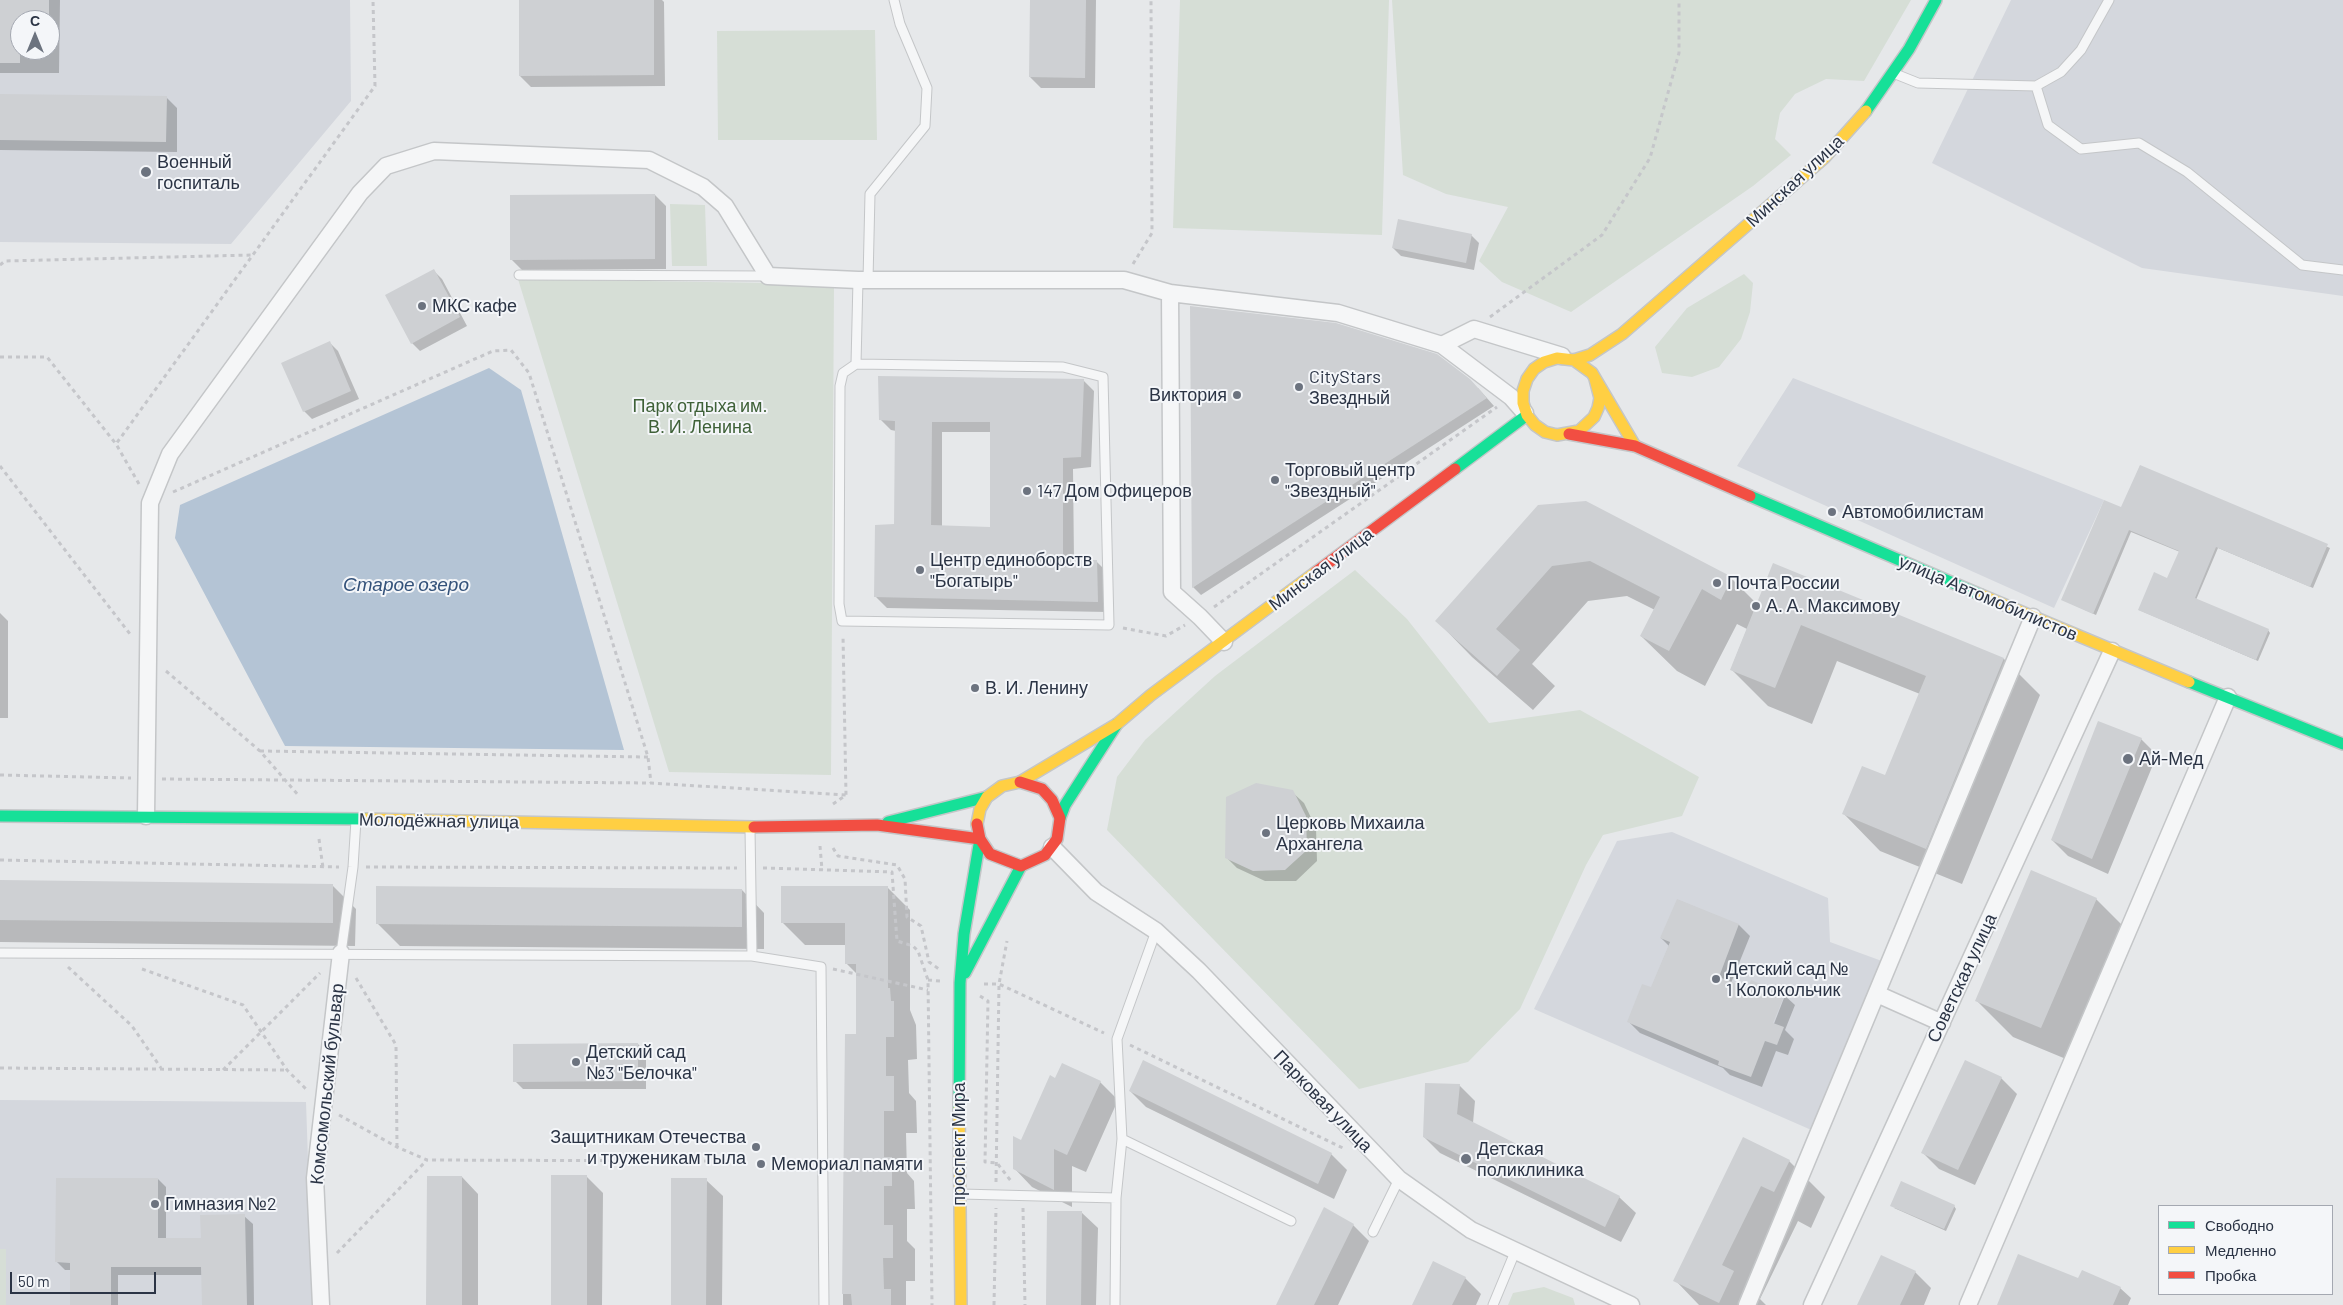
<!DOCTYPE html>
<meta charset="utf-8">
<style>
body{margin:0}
#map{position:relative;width:2343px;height:1305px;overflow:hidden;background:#e6e8ea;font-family:Barlow,sans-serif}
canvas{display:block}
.legend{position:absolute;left:2158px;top:1205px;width:175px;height:90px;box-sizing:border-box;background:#f4f6f9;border:1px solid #a4a8b1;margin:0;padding:6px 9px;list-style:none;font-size:15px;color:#2b3445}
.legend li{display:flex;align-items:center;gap:10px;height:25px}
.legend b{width:25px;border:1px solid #a4a8b1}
.north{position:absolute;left:10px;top:10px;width:50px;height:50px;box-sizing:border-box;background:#f4f6f9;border:1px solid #a4a8b1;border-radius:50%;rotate:0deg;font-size:14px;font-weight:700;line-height:20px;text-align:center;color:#2b3445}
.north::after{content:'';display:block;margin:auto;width:18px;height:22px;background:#6c737f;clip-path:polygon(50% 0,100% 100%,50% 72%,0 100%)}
.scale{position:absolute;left:10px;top:1272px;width:146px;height:22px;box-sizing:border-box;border:2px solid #2b3445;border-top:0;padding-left:6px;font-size:15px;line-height:18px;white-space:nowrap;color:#2b3445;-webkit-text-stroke:4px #f4f6f9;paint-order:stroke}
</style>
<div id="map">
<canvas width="2343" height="1305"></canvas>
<ul class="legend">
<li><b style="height:6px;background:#16e098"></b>Свободно</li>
<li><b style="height:6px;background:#ffcf43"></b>Медленно</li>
<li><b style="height:6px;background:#f24e42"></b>Пробка</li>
</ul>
<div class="north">С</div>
<div class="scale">50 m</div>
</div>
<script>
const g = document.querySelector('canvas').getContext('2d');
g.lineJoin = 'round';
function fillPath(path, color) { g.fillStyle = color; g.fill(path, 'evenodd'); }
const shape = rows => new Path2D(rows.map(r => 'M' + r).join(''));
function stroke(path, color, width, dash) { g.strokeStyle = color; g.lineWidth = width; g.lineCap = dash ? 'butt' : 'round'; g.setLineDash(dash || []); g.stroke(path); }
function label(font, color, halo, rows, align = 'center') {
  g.font = font + ' Barlow,sans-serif'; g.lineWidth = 4; g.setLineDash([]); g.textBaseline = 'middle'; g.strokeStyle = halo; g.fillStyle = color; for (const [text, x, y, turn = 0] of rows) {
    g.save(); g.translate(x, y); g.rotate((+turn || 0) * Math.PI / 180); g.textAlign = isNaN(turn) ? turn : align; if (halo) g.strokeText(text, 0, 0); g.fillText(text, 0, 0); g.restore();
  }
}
const built = shape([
 [0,0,350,0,351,101,231,244,0,242],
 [20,20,50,20,50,50,20,50],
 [2011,0,2343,0,2343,296,2142,268,1932,163],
 [1793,378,2104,500,2054,608,1737,466],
 [1672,832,1828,898,1830,942,1890,964,1816,1132,1534,1009,1617,841],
 [0,1100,306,1102,313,1305,0,1305]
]);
const green = shape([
 [1180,0,1389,0,1382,235,1173,228],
 [1392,0,1911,0,1864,81,1826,79,1795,94,1780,113,1775,139,1791,155,1753,186,1571,312,1502,282,1479,261,1508,207,1446,194,1403,175],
 [875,30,877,140,718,140,717,31],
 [670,204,705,205,707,266,672,266],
 [1744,274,1753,283,1750,312,1741,339,1719,367,1692,377,1662,373,1655,347,1687,308],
 [518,279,834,284,831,775,669,772],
 [1355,570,1407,619,1489,723,1580,710,1699,777,1682,816,1603,835,1586,865,1520,1009,1468,1062,1359,1089,1107,830,1117,777,1145,740,1215,676],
 [0,1249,6,1249,6,1305,0,1305],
 [1544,1287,1573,1298,1575,1305,1508,1305,1513,1293]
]);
const water = shape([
 [489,368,521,390,624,750,285,746,175,538,180,505]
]);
const shadow = shape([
 [0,0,60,0,59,73,0,73],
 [20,20,50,20,50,50,20,50],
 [520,0,662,0,664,2,665,86,531,87,520,76],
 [1031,0,1096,0,1095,88,1041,88,1030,77],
 [0,96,166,97,177,108,177,152,0,150],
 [655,195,666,206,666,269,522,270,511,259],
 [1471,235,1479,243,1474,270,1401,256,1393,248],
 [433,270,442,279,467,326,420,351,412,343],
 [330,343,338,351,359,399,312,419,304,411],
 [1083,380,1094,391,1091,467,1073,469,1074,561,1096,561,1107,572,1108,612,887,608,876,597,895,526,896,431,891,430,880,419],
 [942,432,991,432,991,528,942,527],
 [1478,388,1494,406,1201,595,1193,587],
 [2140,466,2330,548,2313,588,2218,548,2196,600,2268,630,2270,633,2258,661,2139,610,2168,580,2180,552,2131,532,2096,615,2063,600,2122,509],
 [1539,506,1731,578,1758,605,2004,659,2040,695,1962,884,1880,851,1844,814,1886,777,1920,694,1837,661,1812,724,1768,706,1731,669,1747,629,1737,624,1705,686,1677,671,1641,636,1655,610,1627,596,1588,601,1532,664,1555,686,1533,710,1472,657,1437,621],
 [0,613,8,621,8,718,0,718],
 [2141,739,2157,755,2108,874,2068,856,2052,840],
 [1292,792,1304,803,1316,828,1317,861,1296,881,1265,881,1237,868,1226,857],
 [0,882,333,886,356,909,355,946,0,942],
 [887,887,910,910,910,1010,916,1025,917,1059,908,1060,909,1093,916,1101,917,1133,906,1133,907,1173,914,1181,915,1209,907,1209,907,1241,915,1249,915,1281,906,1281,906,1305,843,1305,843,1252,858,1036,857,974,846,963,846,945,805,945,782,922],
 [742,890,764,913,764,949,400,946,377,923],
 [2096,899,2133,936,2078,1064,2013,1037,1976,1000],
 [1678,900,1739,925,1750,936,1731,983,1749,990,1784,995,1795,1005,1785,1030,1794,1039,1788,1055,1776,1051,1762,1087,1730,1075,1723,1068,1640,1033,1629,1022,1651,989,1669,946,1661,938],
 [1782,998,1784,998,1772,1029,1770,1028],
 [638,1044,646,1053,646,1089,523,1089,515,1081],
 [2001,1078,2017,1094,1975,1185,1939,1169,1923,1153],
 [1056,1080,1100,1082,1118,1100,1086,1172,1072,1166,1072,1207,1032,1187,1014,1168,1021,1142],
 [1459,1085,1475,1101,1473,1123,1619,1197,1636,1213,1621,1242,1440,1153,1424,1137],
 [1130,1091,1331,1154,1347,1170,1334,1199,1146,1107],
 [1744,1139,1789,1161,1825,1197,1811,1228,1798,1221,1760,1299,1766,1305,1699,1305,1675,1280],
 [462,1177,478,1194,478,1305,427,1305],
 [587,1177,603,1193,602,1305,552,1305],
 [158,1179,166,1187,166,1239,202,1239,244,1216,253,1224,254,1305,203,1305,202,1275,118,1275,118,1305,72,1305,72,1270,65,1270,57,1262],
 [706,1180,723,1196,722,1305,672,1305],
 [1954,1206,1956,1209,1946,1231,1894,1208],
 [1081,1212,1098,1228,1096,1305,1047,1305],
 [1353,1225,1369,1241,1338,1305,1278,1305],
 [1915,1272,1931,1288,1924,1305,1858,1305],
 [1465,1278,1481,1294,1476,1305,1414,1305],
 [2079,1280,2120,1288,2131,1298,2128,1305,1998,1305]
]);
const building = shape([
 [0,0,49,0,49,20,20,20,20,63,0,63],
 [519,0,654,0,654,75,519,76],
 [1030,0,1086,0,1085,78,1029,77],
 [0,94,167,96,166,142,0,140],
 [655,194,655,259,510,260,510,195],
 [1398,219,1472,234,1466,263,1392,248],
 [434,269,460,317,411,344,385,295],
 [1190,306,1336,323,1437,354,1470,379,1487,398,1192,588],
 [330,341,351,391,303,412,281,363],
 [878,376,1084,379,1081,457,1063,458,1063,560,1097,560,1098,602,874,597,875,525,894,524,895,421,879,420],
 [932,422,990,422,990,527,931,525],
 [2140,465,2328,544,2310,587,2216,547,2195,598,2269,629,2256,660,2138,610,2154,572,2167,578,2179,551,2129,530,2093,614,2061,600,2104,500,2121,507],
 [1586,501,1732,577,1721,600,1702,589,1669,651,1640,636,1660,597,1590,561,1552,566,1496,629,1520,650,1497,676,1435,621,1538,505],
 [1773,563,2004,658,1926,849,1842,814,1862,766,1885,775,1926,676,1801,625,1775,688,1730,670],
 [2098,721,2142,738,2092,859,2051,840],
 [1256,783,1293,790,1306,816,1307,850,1285,870,1253,871,1225,858,1226,797],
 [2031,870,2097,898,2041,1028,1975,1001],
 [0,880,333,884,333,923,0,920],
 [376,886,742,889,742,927,376,924],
 [781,886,888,886,888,988,890,988,891,1001,894,1001,894,1037,886,1037,886,1076,894,1076,894,1111,884,1111,884,1157,892,1157,892,1186,884,1186,884,1225,893,1225,893,1258,883,1258,884,1289,891,1289,891,1305,852,1305,851,1294,842,1294,845,1034,856,1034,856,964,845,964,845,923,781,923],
 [1677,899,1739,924,1719,977,1748,988,1751,980,1785,994,1773,1023,1784,1027,1777,1045,1765,1041,1751,1077,1718,1065,1719,1061,1627,1022,1642,984,1651,987,1670,942,1660,938],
 [638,1043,638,1081,513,1082,513,1044],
 [1143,1060,1332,1153,1318,1184,1129,1091],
 [1965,1060,2002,1077,1958,1170,1921,1153],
 [1062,1063,1101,1081,1067,1155,1054,1149,1054,1190,1013,1169,1013,1136,1021,1140,1050,1075,1055,1078],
 [1425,1083,1460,1084,1457,1114,1620,1196,1605,1227,1423,1137],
 [1743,1137,1790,1160,1774,1192,1761,1186,1722,1265,1734,1271,1719,1303,1673,1281],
 [551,1175,587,1175,587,1305,551,1305],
 [427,1176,462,1176,462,1305,426,1305],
 [56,1178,158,1178,158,1238,201,1238,200,1215,245,1214,247,1305,202,1305,201,1267,111,1267,111,1305,70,1305,70,1263,55,1262],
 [671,1178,707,1178,706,1305,671,1305],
 [1901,1181,1955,1205,1944,1229,1890,1206],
 [1324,1207,1354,1224,1314,1305,1276,1305],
 [1047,1211,1082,1211,1081,1305,1046,1305],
 [2018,1254,2078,1278,2082,1270,2121,1287,2113,1305,1997,1305],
 [1881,1255,1916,1271,1900,1305,1857,1305],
 [1433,1261,1466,1277,1452,1305,1412,1305]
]);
const path = shape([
 [1133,264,1152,233,1151,0],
 [0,265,5,261,252,255],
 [1490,317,1602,235,1650,158,1679,53,1679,0],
 [0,357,47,357,116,444],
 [0,466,130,634],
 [139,484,116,444,375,86,373,0],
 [173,492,493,351,511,350,529,373,648,757,651,783],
 [1214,607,1497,407],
 [1123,628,1166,636,1185,625],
 [166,671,260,751,299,796],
 [260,751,648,757],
 [0,775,131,778],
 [162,779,651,783,846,795],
 [833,804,846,795,843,635],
 [319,839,323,868],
 [820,846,822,870],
 [833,848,838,856,897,865,905,879,907,917,921,926,929,962,939,969],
 [0,860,339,867],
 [366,867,737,868],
 [763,868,892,872,897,941,913,946,918,951,928,980,932,1305],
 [68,967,132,1026,161,1068],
 [142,969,243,1005,287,1070,307,1090],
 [833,969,928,990],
 [356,978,396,1045,397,1147],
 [928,980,940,981],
 [984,984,999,984,1104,1033],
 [980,996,988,1001,985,1162,997,1163,1011,1181],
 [1130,1045,1345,1149],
 [0,1068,287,1070],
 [223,1070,320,973],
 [339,1115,397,1147,427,1160,720,1161],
 [996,1182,999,984,1007,941],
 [1023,1208,1025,1305],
 [337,1253,427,1160],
 [994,1305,996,1208]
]);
const lane = shape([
 [1893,73,1918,83,2036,86,2048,125,2081,149,2139,143,2187,172,2302,265,2343,270],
 [2036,86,2061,72,2081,50,2109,0],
 [519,275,768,276],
 [868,280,870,194,925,126,927,88,900,24,894,0],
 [856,364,843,373,840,386,839,604,842,621,1109,625,1103,377,1063,367,856,364,858,280],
 [750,829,752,956],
 [0,953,752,956,821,967,824,1305],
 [341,953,353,867,356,820],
 [1122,1139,1291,1221],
 [961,1194,1116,1198],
 [1373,1232,1399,1179],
 [1115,1305,1116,1198,1122,1139,1117,1039,1156,931],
 [1493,1305,1515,1252]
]);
const street = shape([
 [1170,293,1172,592,1200,617,1224,642],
 [1442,345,1474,329,1562,356],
 [146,816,150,503,170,454,360,193,386,166,434,151,649,160,703,187,725,206,768,276,858,280,1124,280,1170,293,1338,313,1442,345,1511,397,1525,413],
 [1052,847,1096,892,1156,931,1199,971,1399,1179,1471,1230,1631,1305],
 [1877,994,1942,1023],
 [321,1305,315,1178,341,953],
 [1747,1305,2033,617],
 [1812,1305,2112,651],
 [1968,1305,2228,697]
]);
const fast = shape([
 [1866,111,1909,49,1936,0],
 [1455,469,1527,415],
 [1750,496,1981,595],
 [2189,682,2343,744],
 [0,816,365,819],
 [1060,818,1065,805,1117,724],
 [888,822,987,797],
 [965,973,1021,866],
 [959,1109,960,983,964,934,980,839]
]);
const slow = shape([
 [1574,360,1590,355,1622,334,1824,158,1866,111],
 [1595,379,1600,398,1598,408,1594,417,1579,431,1557,435,1545,432,1535,425,1527,415,1523,403,1523,391,1527,379,1534,369,1544,362,1557,358,1574,360,1592,373,1635,446],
 [1981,595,2189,682],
 [1020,782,1117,724,1151,695,1316,572],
 [365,819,754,827],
 [977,824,980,809,987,797,1002,786,1020,782],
 [959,1109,961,1305]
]);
const jam = shape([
 [1569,434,1635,446,1750,496],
 [1316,572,1455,469],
 [977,824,980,839,990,854,1021,866,1045,855,1057,839,1060,818,1052,800,1042,789,1020,782],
 [754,827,877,825,980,839]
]);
const markers = [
 [146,172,6,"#6c737f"],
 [422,306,5,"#6c737f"],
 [1299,387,5,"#6c737f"],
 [1237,395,5,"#6c737f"],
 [1275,480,5,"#6c737f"],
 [1027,491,5,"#6c737f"],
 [1832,512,5,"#6c737f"],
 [920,570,5,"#6c737f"],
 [1717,583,5,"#6c737f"],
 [1756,606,5,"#6c737f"],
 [975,688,5,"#6c737f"],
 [2128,759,6,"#6c737f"],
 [1266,833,5,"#6c737f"],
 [1716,979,5,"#6c737f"],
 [576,1062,5,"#6c737f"],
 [756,1147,5,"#6c737f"],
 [1466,1159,6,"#6c737f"],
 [761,1164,5,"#6c737f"],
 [155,1204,5,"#6c737f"]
];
const poiNames = [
 ["Военный",157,162],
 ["госпиталь",157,183],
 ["МКС кафе",432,306],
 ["CityStars",1309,377],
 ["Звездный",1309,398],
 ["Виктория",1227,395,"right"],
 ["Торговый центр",1285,470],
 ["\"Звездный\"",1285,491],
 ["147 Дом Офицеров",1037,491],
 ["Автомобилистам",1842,512],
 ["Центр единоборств",930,560],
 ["\"Богатырь\"",930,581],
 ["Почта России",1727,583],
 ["А. А. Максимову",1766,606],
 ["В. И. Ленину",985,688],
 ["Ай-Мед",2139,759],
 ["Церковь Михаила",1276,823],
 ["Архангела",1276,844],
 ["Детский сад №",1726,969],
 ["1 Колокольчик",1726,990],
 ["Детский сад",586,1052],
 ["№3 \"Белочка\"",586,1073],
 ["Защитникам Отечества",746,1137,"right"],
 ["и труженикам тыла",746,1158,"right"],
 ["Детская",1477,1149],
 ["поликлиника",1477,1170],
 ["Мемориал памяти",771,1164],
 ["Гимназия №2",165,1204]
];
const streetNames = [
 ["Минская улица",1795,181,-43],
 ["Минская улица",1321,569,-37],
 ["улица Автомобилистов",1988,598,23],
 ["Молодёжная улица",439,821,1],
 ["Советская улица",1962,978,-65],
 ["Комсомольский бульвар",327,1084,-84],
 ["Парковая улица",1323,1101,46],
 ["проспект Мира",959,1144,-90]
];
const parkNames = [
 ["Парк отдыха им.",700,406],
 ["В. И. Ленина",700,427]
];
const waterNames = [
 ["Старое озеро",406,585]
];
fillPath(built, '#d4d7dd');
fillPath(green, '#d6ded6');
fillPath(water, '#b4c4d5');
fillPath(shadow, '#0003');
fillPath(building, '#ced0d3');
stroke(lane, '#c4c6c8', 11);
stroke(street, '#c4c6c8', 19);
stroke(fast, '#c4c6c8', 14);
stroke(slow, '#c4c6c8', 14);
stroke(jam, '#c4c6c8', 14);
stroke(path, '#c5c6ca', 3, [4, 4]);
stroke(lane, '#f5f6f7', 9);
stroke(street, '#f5f6f7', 16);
stroke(fast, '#16e098', 11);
stroke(slow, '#ffcf43', 11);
stroke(jam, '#f24e42', 11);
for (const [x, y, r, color] of markers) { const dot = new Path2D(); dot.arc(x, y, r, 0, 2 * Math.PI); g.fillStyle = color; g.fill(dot); stroke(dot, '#f4f6f9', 2); }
label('18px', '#2b3445', '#f4f6f9', poiNames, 'left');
label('18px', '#2b3445', '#f4f6f9', streetNames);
label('18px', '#3f6138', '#f4f6f9', parkNames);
label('italic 19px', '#34527a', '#f4f6f9', waterNames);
</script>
